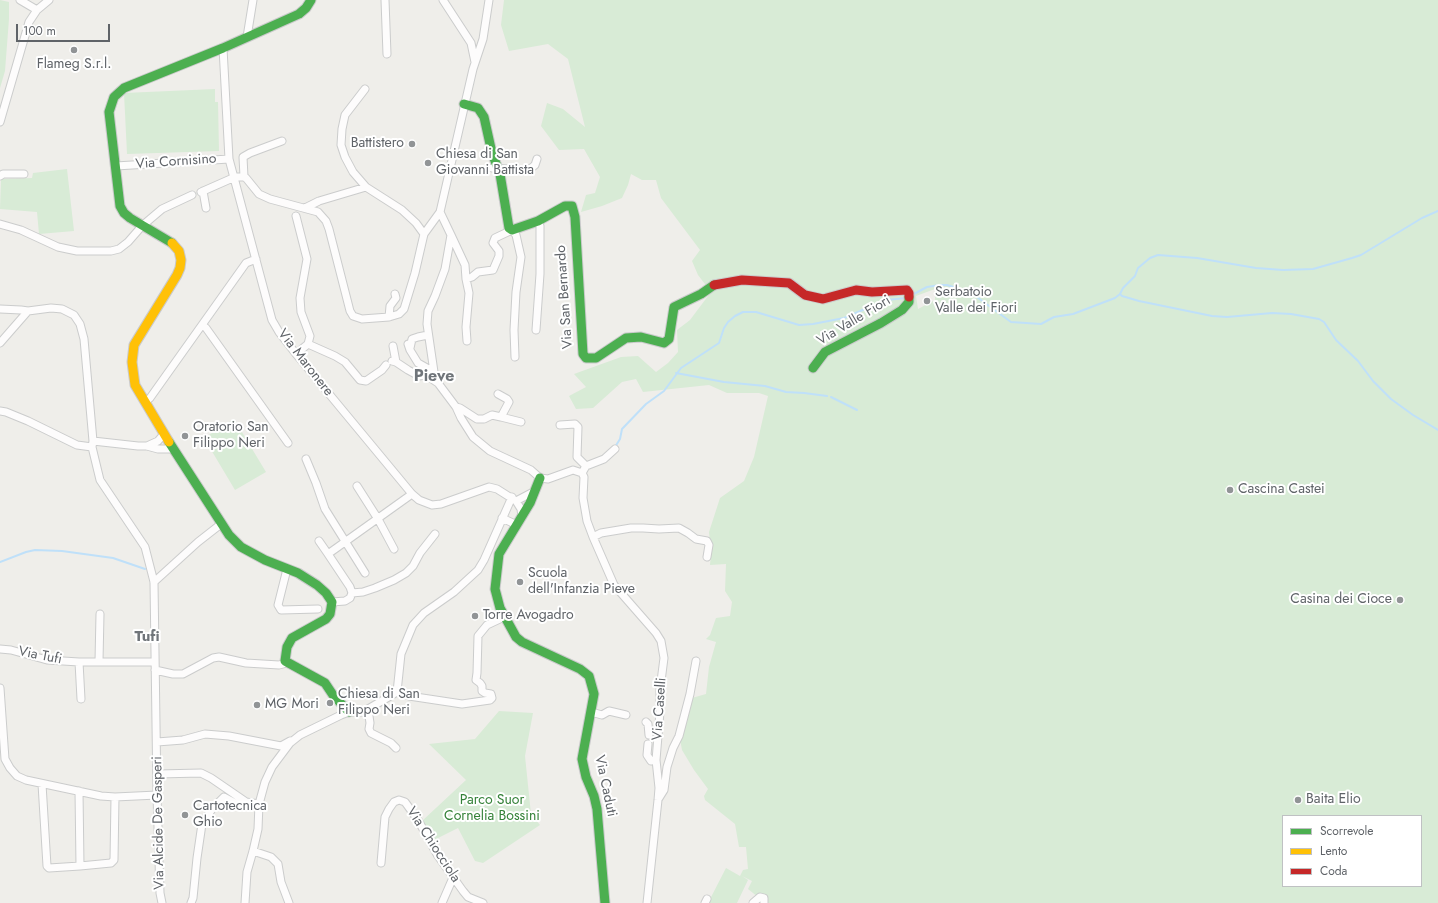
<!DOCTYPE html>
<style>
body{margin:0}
#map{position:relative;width:1438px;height:903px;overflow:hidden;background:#efeeea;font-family:Jost,sans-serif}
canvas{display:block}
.legend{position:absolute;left:1282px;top:815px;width:140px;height:72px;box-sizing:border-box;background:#fff;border:1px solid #bfc1c3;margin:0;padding:5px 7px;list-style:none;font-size:12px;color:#5f6368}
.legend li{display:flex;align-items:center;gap:8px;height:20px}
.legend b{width:20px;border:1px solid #bfc1c3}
.scale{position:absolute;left:16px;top:24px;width:94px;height:18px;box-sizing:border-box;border:2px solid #5f6368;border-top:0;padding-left:5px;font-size:12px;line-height:14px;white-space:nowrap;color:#5f6368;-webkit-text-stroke:3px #fff;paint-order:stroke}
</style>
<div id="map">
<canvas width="1438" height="903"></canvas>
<ul class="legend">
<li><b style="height:5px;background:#4caf50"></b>Scorrevole</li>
<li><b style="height:5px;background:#ffc107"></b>Lento</li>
<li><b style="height:5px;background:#c62828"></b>Coda</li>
</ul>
<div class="scale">100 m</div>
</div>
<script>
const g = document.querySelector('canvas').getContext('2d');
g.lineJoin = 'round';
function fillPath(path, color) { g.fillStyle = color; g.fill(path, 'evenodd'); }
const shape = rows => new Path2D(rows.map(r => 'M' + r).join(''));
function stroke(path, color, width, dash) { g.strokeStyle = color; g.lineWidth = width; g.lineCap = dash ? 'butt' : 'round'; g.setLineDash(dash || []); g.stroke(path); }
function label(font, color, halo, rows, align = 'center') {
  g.font = font + ' Jost,sans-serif'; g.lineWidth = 4; g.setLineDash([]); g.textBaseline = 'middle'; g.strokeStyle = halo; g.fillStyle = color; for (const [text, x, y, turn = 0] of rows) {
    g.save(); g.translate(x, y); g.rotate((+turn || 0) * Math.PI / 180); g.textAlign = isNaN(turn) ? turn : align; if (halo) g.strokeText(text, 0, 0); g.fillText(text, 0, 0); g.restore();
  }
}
const green = shape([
 [0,0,9,2,9,19,5,71,0,88],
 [504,0,1438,0,1438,903,768,903,767,899,758,897,748,889,752,881,742,876,748,880,737,903,708,903,726,868,740,876,743,870,748,869,746,847,739,847,735,824,705,800,704,796,708,789,694,770,682,750,680,739,692,698,706,694,709,667,716,642,706,639,710,635,716,618,730,616,732,602,725,591,726,564,710,565,711,554,709,532,720,498,744,481,754,457,768,396,759,393,727,393,709,385,643,392,636,379,622,382,593,408,576,409,569,396,586,387,574,374,621,357,638,356,656,372,668,363,678,352,677,330,690,320,711,292,698,275,692,261,700,250,661,198,656,180,642,180,631,174,628,185,622,198,602,206,581,212,586,195,595,193,600,177,584,149,559,150,541,126,547,103,563,109,585,127,568,59,548,44,509,51,501,25],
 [935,289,935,300,918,309,916,296],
 [1283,816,1421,816,1421,886,1283,886],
 [215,89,215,102,218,102,219,151,127,154,124,93],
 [67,169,74,231,39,234,37,212,0,209,1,179,32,178,33,173],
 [234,419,266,472,235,490,204,438],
 [499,711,533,713,525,756,531,814,540,825,483,863,475,861,458,828,434,840,422,821,466,780,429,744,475,739]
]);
const stream = shape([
 [1120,294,1122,296,1139,301,1212,316,1227,317,1272,313,1291,314,1319,319,1324,322,1336,340,1358,361,1373,381,1391,399,1413,415,1438,430],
 [912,295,927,287,940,285,947,285,970,292,1011,322,1041,324,1054,317,1073,314,1115,298,1120,294,1123,288,1135,276,1138,268,1150,258,1158,255,1197,258,1256,268,1283,270,1313,269,1352,258,1361,255,1422,218,1438,211],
 [676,373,724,382,765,386,786,392,804,393,827,396],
 [831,397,857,410],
 [615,447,620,439,622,429,646,404,664,391,681,368,719,343,724,328,728,322,735,316,743,312,756,312,799,325,813,324,844,318,886,300,906,298],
 [0,562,26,552,35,550,62,551,113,558,145,569]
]);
const street = shape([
 [20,0,37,10],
 [385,0,387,54],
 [443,0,471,43,475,62],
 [489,0,483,39,473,69,440,212,451,235,445,269,435,296,428,311,427,324,434,372,438,383,456,407,461,418,473,437,490,451,531,470,540,478,548,479,573,470,582,473,586,466,604,459,615,449],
 [247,37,253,0],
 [223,48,229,159],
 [365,89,345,115,342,129,341,145,345,157,353,172,366,187],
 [0,122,29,22,37,10,49,0],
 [116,166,229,159,272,320,279,332,296,354,412,494,419,500,432,505,441,504,489,487,497,489,516,501,521,509,522,517],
 [492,168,524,170,530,169,535,165,537,159],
 [0,176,3,174,24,174],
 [244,177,243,157,250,153,282,141],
 [203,191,206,208],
 [201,192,235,177,244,177,246,178,259,194,270,199,318,212,326,221,329,229,350,311,353,316,362,319,389,317,399,314,404,309,415,273,424,234,440,212],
 [305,208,319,201,366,187,402,210,416,223,424,234],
 [296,216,307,259,300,298,301,312,310,336,308,344],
 [0,224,21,230,58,247,77,251,111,251,119,249,128,242,142,226,162,209,192,195],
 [451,235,465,265,466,279,469,293,466,327,467,341],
 [466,279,472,277,478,272,493,270,499,256,499,251,493,243,495,238,512,230,516,235,521,257,516,292,514,330,515,357],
 [0,309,21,310,28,311],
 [389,317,390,306,396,298,395,294],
 [202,325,206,328,288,443],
 [536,330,540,274,540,226,538,221],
 [0,343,28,311,51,308,62,309,74,315,80,324,84,339,93,441,92,447,100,480,145,547,154,582,157,795,160,893,162,903],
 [408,344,410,350,418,363,434,372],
 [393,346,396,362],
 [410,348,412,339,418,337,428,335],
 [296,354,308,344,335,356,345,362,360,380,366,381,382,370,386,365],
 [392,361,396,362,408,370,419,376,426,375,438,383],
 [145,402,150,398,246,263,256,259],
 [456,407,460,408,477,419,484,419,492,415,501,417,509,402,507,399,498,394],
 [0,411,6,412,28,421,77,445,92,447],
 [501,417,521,422],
 [560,425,575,424,578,427,577,457,586,466],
 [93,441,138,446,147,446,158,449,173,449],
 [147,446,158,441,164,434],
 [306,459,316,483,325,509,365,573],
 [582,473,584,477,583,498,587,521,593,537,601,533,631,528,643,528,659,529,679,528,688,533,696,539,707,541,709,545,707,557],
 [357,486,378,519,394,549],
 [516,501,535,491],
 [502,518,517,525],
 [593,537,614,585,656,633,661,641,664,658,660,689,660,712,656,760,659,788,658,800,647,903],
 [319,541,328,554],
 [287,569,278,605,281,610,318,609],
 [154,582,198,542,221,524],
 [352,593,363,592,375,588,394,580,406,573,413,566,420,553,435,534],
 [332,602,345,601,350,598,352,593,350,587,328,554,412,494],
 [0,649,11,650,47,660,79,662,155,662],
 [99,661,100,614],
 [79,662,81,699],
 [155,670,173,674,183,674,213,658,219,657,246,663,279,665,283,664,285,661],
 [0,688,5,759,10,768,17,776,26,780,101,796,115,797,157,795],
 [397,692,403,693,409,696,462,704,490,700,492,698,491,694,485,693,482,691,482,686,480,683,476,680,477,673,478,636,487,625,504,617],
 [363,712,369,716,370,723,369,729,371,733,391,743,396,748],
 [591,712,602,715,609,711,626,715],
 [646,722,648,724,649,735],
 [157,742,183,740,205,734,229,736,281,746,290,741],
 [648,744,647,755,651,761,656,760],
 [158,774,201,773,211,778,246,802,259,804],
 [42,784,47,866,49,868,80,866],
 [79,791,80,866,111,863,114,860,115,797],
 [659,798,664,790,667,767,673,748,679,736,690,694,696,661],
 [253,851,271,857,278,864,281,882,289,903],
 [381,863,385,817,389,809,394,802,399,800,405,802,418,820,438,856,463,891,468,897,483,903],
 [191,903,193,898,197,858,202,824,212,809,224,797,239,805,243,800],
 [245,903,247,872,253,851,258,829,259,804,265,782,272,767,290,743,300,735,341,715,349,712,363,712,397,692,401,654,413,625,424,613,454,592,478,570,484,560,512,497],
 [442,903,452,880,454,878],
 [705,903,707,899],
 [753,903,760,897,764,898,764,903]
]);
const fast = shape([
 [464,104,478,108,484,117,492,153,500,174,509,228,512,230,538,221,565,206,572,206,575,217,583,354,586,358,596,358,626,338,641,337,664,343,669,339,674,307,701,294,714,285],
 [172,243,130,218,124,213,120,206,109,112,114,97,124,88,223,48,299,14,306,8,311,0],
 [813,368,825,352,881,323,902,310,909,302,909,297],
 [169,442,229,535,241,547,265,560,298,573,317,585,326,593,332,602,330,614,326,619,292,638,287,647,285,661,325,683,333,695,349,712],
 [540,478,530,503,499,554,495,589,500,608,516,637,522,642,580,669,589,676,594,694,582,759,586,777,594,796,597,809,605,903]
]);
const slow = shape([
 [169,442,135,385,132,362,134,345,177,275,180,268,181,260,179,251,172,243]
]);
const jam = shape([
 [714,285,742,280,789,283,805,295,823,299,856,290,872,292,907,290,909,293,909,297]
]);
const markers = [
 [74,50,4,"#919496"],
 [412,144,4,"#919496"],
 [428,163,4,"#919496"],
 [927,301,4,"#919496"],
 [185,436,4,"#919496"],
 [1230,490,4,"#919496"],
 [520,582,4,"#919496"],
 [1400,600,4,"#919496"],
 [475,616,4,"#919496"],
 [330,703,4,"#919496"],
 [257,705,4,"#919496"],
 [1298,800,4,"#919496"],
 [185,815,4,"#919496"]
];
const poiNames = [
 ["Flameg S.r.l.",74,65,"center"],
 ["Battistero",404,144,"right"],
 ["Chiesa di San",436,155],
 ["Giovanni Battista",436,171],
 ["Serbatoio",935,293],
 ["Valle dei Fiori",935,309],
 ["Oratorio San",193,428],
 ["Filippo Neri",193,444],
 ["Cascina Castei",1238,490],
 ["Scuola",528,574],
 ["dell'Infanzia Pieve",528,590],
 ["Casina dei Cioce",1392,600,"right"],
 ["Torre Avogadro",483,616],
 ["Chiesa di San",338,695],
 ["Filippo Neri",338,711],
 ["MG Mori",265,705],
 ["Baita Elio",1306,800],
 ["Cartotecnica",193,807],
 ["Ghio",193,823]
];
const streetNames = [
 ["Via Cornisino",176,162,-4],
 ["Via San Bernardo",565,297,-94],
 ["Via Valle Fiori",854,321,-31],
 ["Via Maronere",305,363,52],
 ["Via Tufi",40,656,11],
 ["Via Caselli",660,709,-86],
 ["Via Caduti",605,786,78],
 ["Via Alcide De Gasperi",159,823,-91],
 ["Via Chiocciola",433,845,57]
];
const parkNames = [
 ["Parco Suor",492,801],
 ["Cornelia Bossini",492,817]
];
const neighbourhoodNames = [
 ["Tufi",147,637]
];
const quarterNames = [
 ["Pieve",434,377]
];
fillPath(green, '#d8ebd6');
stroke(stream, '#bfe0f9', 2);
stroke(street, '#cbcccc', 9);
stroke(fast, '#cacacb', 11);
stroke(slow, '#cacacb', 11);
stroke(jam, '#cacacb', 11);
stroke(street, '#fdfcfc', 7);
stroke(fast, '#4caf50', 9);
stroke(slow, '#ffc107', 9);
stroke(jam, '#c62828', 9);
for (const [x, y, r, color] of markers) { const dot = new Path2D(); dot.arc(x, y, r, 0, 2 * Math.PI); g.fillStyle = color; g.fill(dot); stroke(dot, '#fff', 1.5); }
label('14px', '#5f6368', '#fff', poiNames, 'left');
label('14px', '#5f6368', '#fff', streetNames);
label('14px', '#348238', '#fff', parkNames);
label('bold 15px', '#70757a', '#fff', neighbourhoodNames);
label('bold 16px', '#70757a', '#fff', quarterNames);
</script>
